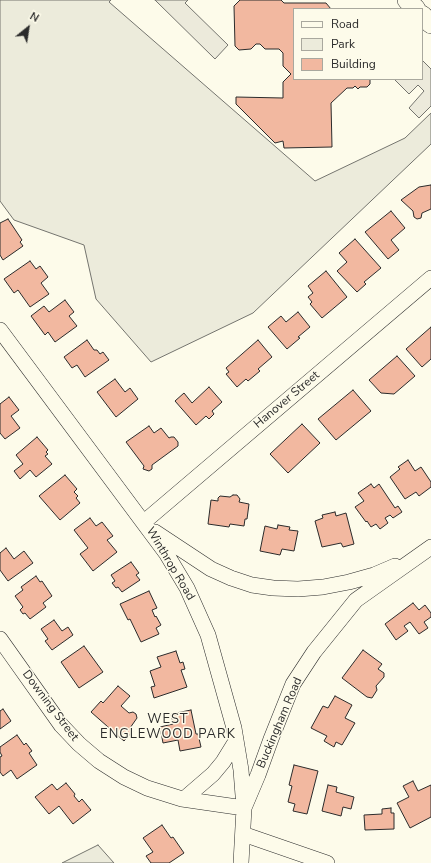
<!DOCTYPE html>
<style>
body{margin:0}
#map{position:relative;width:431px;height:863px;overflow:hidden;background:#fdfbea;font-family:"Nunito Sans",sans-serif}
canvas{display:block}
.legend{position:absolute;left:293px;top:8px;width:130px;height:72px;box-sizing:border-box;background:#fdfbea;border:1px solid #a9a89e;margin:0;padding:5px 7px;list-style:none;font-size:12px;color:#2b2b2b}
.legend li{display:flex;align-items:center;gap:8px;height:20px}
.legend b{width:20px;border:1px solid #a9a89e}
.north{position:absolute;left:8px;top:8px;width:40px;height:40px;-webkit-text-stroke:3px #fdfbea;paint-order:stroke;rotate:30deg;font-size:11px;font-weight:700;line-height:16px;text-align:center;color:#2b2b2b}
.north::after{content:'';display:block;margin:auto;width:14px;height:18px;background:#2b2b2b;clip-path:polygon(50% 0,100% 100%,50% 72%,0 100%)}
</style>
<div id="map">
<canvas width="431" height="863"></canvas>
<ul class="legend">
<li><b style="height:5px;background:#fdfbea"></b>Road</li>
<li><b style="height:11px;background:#ecebdb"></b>Park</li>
<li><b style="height:11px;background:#f2b8a0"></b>Building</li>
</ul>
<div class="north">N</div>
</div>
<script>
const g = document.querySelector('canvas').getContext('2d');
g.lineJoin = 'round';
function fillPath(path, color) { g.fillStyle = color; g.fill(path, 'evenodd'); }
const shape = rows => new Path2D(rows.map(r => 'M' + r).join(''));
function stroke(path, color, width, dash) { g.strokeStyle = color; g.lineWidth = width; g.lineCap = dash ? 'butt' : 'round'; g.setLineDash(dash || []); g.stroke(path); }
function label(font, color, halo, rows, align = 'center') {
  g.font = font + ' "Nunito Sans",sans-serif'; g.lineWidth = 3; g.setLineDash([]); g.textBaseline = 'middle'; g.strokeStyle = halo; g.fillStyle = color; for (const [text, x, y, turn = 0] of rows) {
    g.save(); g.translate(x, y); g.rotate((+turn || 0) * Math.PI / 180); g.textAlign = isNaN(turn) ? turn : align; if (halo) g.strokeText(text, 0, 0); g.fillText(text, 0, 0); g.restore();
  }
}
const green = shape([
 [0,0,111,0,109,2,315,181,405,138,431,113,431,144,253,313,151,362,96,299,84,245,14,220,0,201,0,0],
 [98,845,114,863,62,863,98,845]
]);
const parking = shape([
 [155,0,188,0,185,3,228,45,215,59,155,0],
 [422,60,431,69,431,106,419,118,409,108,424,91,418,85,409,94,394,79,422,79,422,60]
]);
const building = shape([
 [240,0,281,0,284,3,326,3,331,9,294,9,294,79,370,79,370,84,367,87,360,87,358,89,355,86,353,88,347,88,331,103,332,147,284,148,283,141,275,143,236,104,236,97,283,98,283,82,291,74,283,66,283,53,279,49,265,49,260,44,256,44,251,49,239,50,235,46,234,6,240,0],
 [431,185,431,209,422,213,421,218,417,219,414,217,413,211,401,200,419,187,431,185],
 [391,211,405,228,391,240,399,250,388,259,365,232,391,211],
 [8,219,22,240,20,242,23,246,3,260,0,255,0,223,8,219],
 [355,239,381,268,364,282,366,284,357,292,337,271,347,262,339,253,355,239],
 [30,261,36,269,40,266,48,277,41,283,49,294,30,307,18,290,14,293,4,279,30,261],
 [326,271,347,297,322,318,310,304,312,302,308,297,313,293,308,286,326,271],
 [65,300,74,312,69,316,77,326,55,342,48,332,45,335,31,316,44,306,49,312,65,300],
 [298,312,310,327,298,337,300,338,287,349,268,327,281,316,286,322,298,312],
 [431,327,431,359,422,367,406,349,431,327],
 [87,340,94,350,97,350,100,354,103,352,109,360,85,377,77,365,72,368,64,357,87,340],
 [258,340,272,357,258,369,260,371,248,381,246,379,237,387,226,374,229,372,226,368,258,340],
 [397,356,415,376,394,394,381,393,369,380,397,356],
 [115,379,125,392,130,388,138,399,116,417,97,392,115,379],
 [209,387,222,402,212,411,214,414,209,419,206,416,196,425,175,401,184,393,192,403,209,387],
 [353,390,371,411,336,440,318,419,353,390],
 [9,397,19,410,11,416,20,428,5,439,0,433,0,404,9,397],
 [302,424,320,443,288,473,270,454,302,424],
 [149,426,154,433,161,428,169,438,171,437,174,437,178,442,178,446,152,465,152,469,149,471,143,469,144,466,126,442,149,426],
 [37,437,48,450,46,452,48,454,45,456,52,464,36,477,30,470,20,479,14,471,23,464,16,455,37,437],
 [408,460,415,471,421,467,431,482,431,487,419,496,416,492,405,499,390,477,400,469,398,467,408,460],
 [65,475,77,489,74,492,78,496,76,498,80,503,60,520,39,496,65,475],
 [371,484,374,488,379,484,395,508,398,506,402,512,393,518,390,515,385,518,388,523,380,529,376,524,371,527,367,521,366,522,355,507,364,501,358,493,371,484],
 [233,495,237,495,240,499,239,502,249,504,247,519,245,519,244,526,230,524,229,527,208,524,211,500,218,501,218,498,220,496,230,497,233,495],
 [335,512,336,516,346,513,354,544,343,547,341,543,322,547,315,521,323,518,322,515,335,512],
 [90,518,96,526,102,522,113,536,107,540,117,552,93,571,80,554,88,548,74,530,90,518],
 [278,525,290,527,289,530,298,531,294,551,282,549,280,555,260,551,265,526,277,529,278,525],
 [6,548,14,559,24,551,33,563,8,581,0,570,0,553,6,548],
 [131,562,139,573,136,575,140,580,122,592,118,587,116,588,112,583,115,581,111,575,131,562],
 [36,576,40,582,42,581,52,596,43,603,46,607,30,619,25,613,23,614,20,610,23,607,15,596,23,590,21,587,36,576],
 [149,591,157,608,152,610,155,617,156,616,161,625,156,628,159,634,141,642,130,619,128,620,120,604,149,591],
 [413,603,419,610,425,605,431,613,431,617,424,622,428,628,419,634,410,622,404,626,408,631,396,640,385,624,413,603],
 [54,620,62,631,68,627,73,635,52,650,45,641,48,639,41,629,54,620],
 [84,646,103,672,79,688,61,662,84,646],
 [363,650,382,664,378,669,384,673,384,677,376,686,377,690,372,698,367,697,342,678,363,650],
 [176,651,180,663,183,662,185,669,181,670,187,687,154,698,151,687,155,686,150,671,161,667,157,657,176,651],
 [118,686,130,696,121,706,129,713,133,712,136,714,137,718,130,728,133,731,124,741,91,712,101,701,103,703,118,686],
 [335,696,352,705,345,718,355,723,342,745,336,742,334,747,324,741,327,736,311,728,323,706,328,708,335,696],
 [3,709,11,721,0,729,0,711,3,709],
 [191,710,196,734,198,734,201,747,180,751,178,740,163,743,160,727,173,724,171,714,191,710],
 [17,735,24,745,26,743,32,751,29,753,37,765,17,779,11,770,3,776,0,772,0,757,2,756,0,752,0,747,17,735],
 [294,765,318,771,307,814,293,811,295,804,288,802,292,786,289,785,294,765],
 [413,781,418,791,431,785,431,817,410,828,397,803,409,797,403,786,413,781],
 [66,783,75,794,74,796,79,802,82,799,91,810,73,824,59,806,49,814,35,797,52,784,57,790,66,783],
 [328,785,337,787,336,792,354,797,351,809,343,807,341,816,322,811,328,785],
 [391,808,391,813,394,813,394,829,365,830,364,815,382,814,382,809,391,808],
 [162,825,171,838,173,837,184,853,169,863,151,863,146,856,153,852,143,838,162,825]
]);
const minor = shape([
 [0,330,166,553,187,588,208,635,234,728,241,770,244,808,241,863],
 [144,522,431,278],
 [155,532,211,569,231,578,252,585,273,588,298,589,323,587,349,582,374,575,395,566],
 [0,639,61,725,79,744,99,761,124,777,147,788,182,799,244,808,258,775,271,739,293,684,314,652,356,600,431,547],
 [184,799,213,774,223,762,236,741],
 [243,834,327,863]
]);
const major = shape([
 [407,0,416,9],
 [422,15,431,24]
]);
const streetNames = [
 ["Hanover Street",287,400,-40],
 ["Winthrop Road",170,564,59],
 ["Downing Street",50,706,53],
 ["Buckingham Road",280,723,-67]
];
const neighbourhoodNames = [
 ["WEST",168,720],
 ["ENGLEWOOD PARK",168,735]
];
fillPath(green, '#ecebdb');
stroke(green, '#74746e', 1);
fillPath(parking, '#eceadb');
stroke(parking, '#74746e', 1);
fillPath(building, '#f2b8a0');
stroke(building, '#2b2b2b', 1);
stroke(minor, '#2b2b2b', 16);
stroke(major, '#2b2b2b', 20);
stroke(minor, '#fdfbea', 15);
stroke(major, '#fdfbea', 19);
label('12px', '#2b2b2b', '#fdfbea', streetNames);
g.letterSpacing = '1px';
label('13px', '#2b2b2b', '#fdfbea', neighbourhoodNames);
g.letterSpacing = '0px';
</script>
